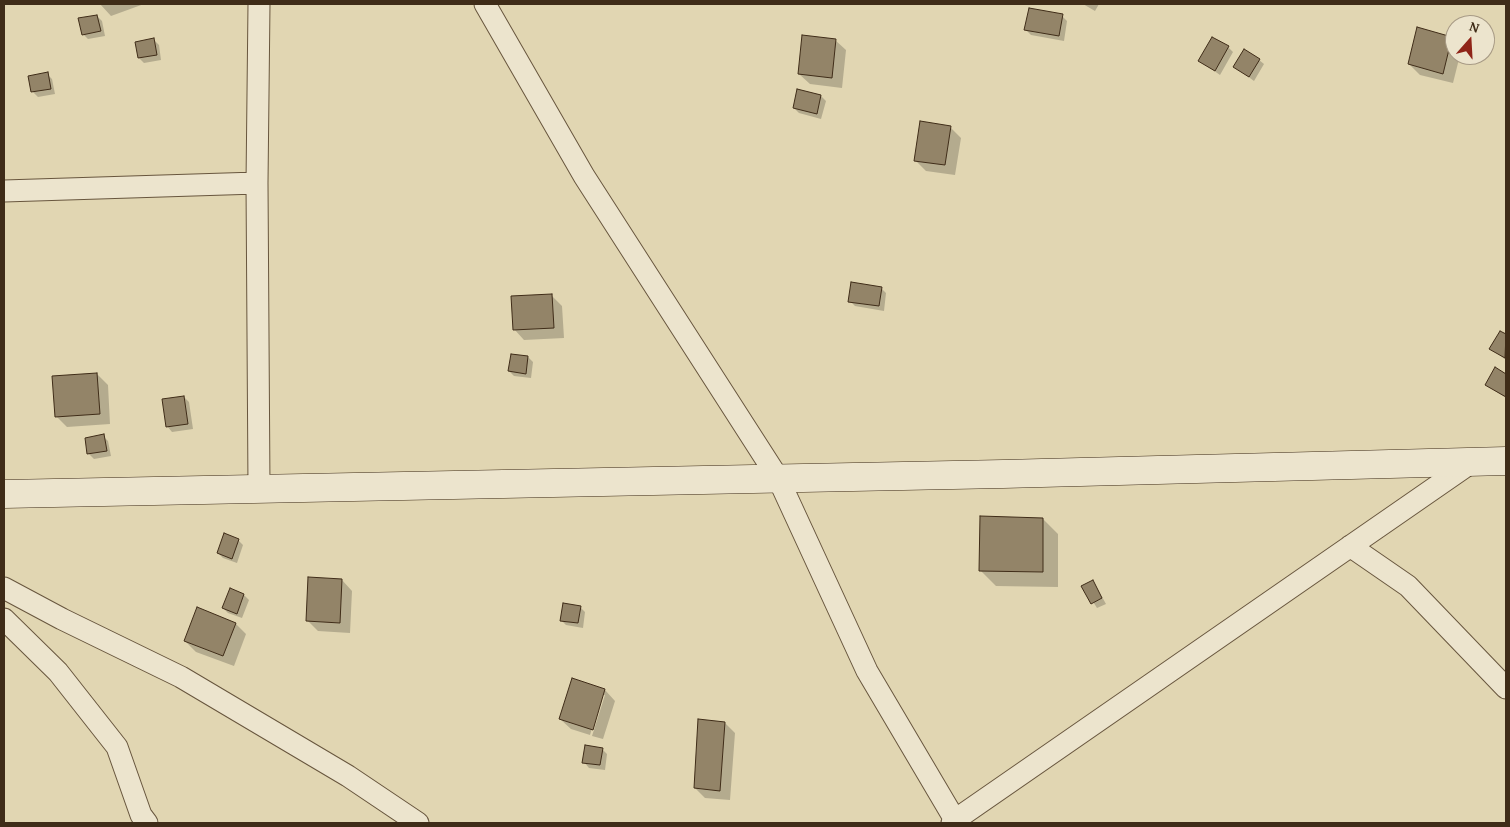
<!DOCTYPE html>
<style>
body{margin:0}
#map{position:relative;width:1510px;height:827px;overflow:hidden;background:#e1d6b2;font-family:"Gentium Book Plus",serif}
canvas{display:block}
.frame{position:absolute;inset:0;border:5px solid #3f2c18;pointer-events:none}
.north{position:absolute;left:1445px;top:15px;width:50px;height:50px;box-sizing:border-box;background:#ece4cd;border:1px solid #a79a85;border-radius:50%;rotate:19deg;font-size:14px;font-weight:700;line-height:20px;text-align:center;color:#3f2c18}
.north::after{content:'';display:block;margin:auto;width:18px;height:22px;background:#8f2418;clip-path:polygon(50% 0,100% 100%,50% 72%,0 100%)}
</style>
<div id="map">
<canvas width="1510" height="827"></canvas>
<div class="frame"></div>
<div class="north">N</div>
</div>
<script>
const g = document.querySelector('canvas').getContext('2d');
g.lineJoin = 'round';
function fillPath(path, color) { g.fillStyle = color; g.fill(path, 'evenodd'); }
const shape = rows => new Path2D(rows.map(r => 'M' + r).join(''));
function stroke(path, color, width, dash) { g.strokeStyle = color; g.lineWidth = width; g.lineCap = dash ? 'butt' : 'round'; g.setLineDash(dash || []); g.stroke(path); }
const shadow = shape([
 [100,4,144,4,111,16],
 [1083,4,1099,4,1095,11],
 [97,16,102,21,105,36,88,39,83,34],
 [1062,16,1067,21,1064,41,1031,35,1026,30],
 [1451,38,1455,41,1455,55,1460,55,1453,83,1420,75,1409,64],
 [154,40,159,45,161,60,144,63,139,58],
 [835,40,846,50,842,88,810,84,799,74],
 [1228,47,1233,52,1220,75,1200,61],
 [1259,60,1264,64,1254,81,1235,67],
 [47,74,52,79,55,94,38,97,33,92],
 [821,96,826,101,821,119,799,113,794,108],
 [950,127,961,138,955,175,926,171,915,160],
 [881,288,886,293,884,311,855,306,850,301],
 [551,295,562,306,564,338,524,340,514,329],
 [1500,332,1506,336,1506,360,1490,348],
 [528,357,533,362,531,378,514,376,509,371],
 [1496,369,1506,375,1506,398,1486,385],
 [97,374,108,385,110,424,67,427,56,416],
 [184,397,189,402,193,429,172,432,167,426],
 [103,436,108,441,111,456,94,459,89,454],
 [1043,519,1058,534,1058,587,996,586,981,571],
 [238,540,243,545,237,563,223,558,218,553],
 [342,580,352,591,350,633,318,631,307,620],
 [1093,581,1106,604,1097,608,1083,586],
 [230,590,244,595,249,600,242,618,228,613,223,608],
 [580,607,585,612,583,628,566,625,561,620],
 [236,624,246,634,234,666,196,652,185,641],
 [572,680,605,690,615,701,603,739,592,736,605,695,602,695,590,735,571,729,560,719],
 [725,723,735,733,730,800,705,798,695,788],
 [602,749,607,754,605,770,589,768,584,762]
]);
const building = shape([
 [1029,8,1063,14,1059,36,1024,30,1029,8],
 [97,15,101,31,82,35,78,18,97,15],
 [1417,27,1452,37,1443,74,1408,64,1417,27],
 [802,35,836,39,832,78,798,74,802,35],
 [1212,37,1229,46,1215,71,1198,61,1212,37],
 [154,38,157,55,138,58,135,42,154,38],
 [1244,49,1260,59,1249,77,1233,67,1244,49],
 [48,72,51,89,31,92,28,76,48,72],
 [797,89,821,95,817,114,793,108,797,89],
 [920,121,951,126,945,165,914,161,920,121],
 [851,282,882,287,879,306,848,302,851,282],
 [552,294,554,328,513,330,511,296,552,294],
 [1500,331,1506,334,1505,358,1489,349,1500,331],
 [511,354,528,356,526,374,508,371,511,354],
 [1495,367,1506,374,1506,397,1485,385,1495,367],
 [97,373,100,414,55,417,52,376,97,373],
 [184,396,188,424,166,427,162,399,184,396],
 [104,434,107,451,87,454,85,438,104,434],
 [980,516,1043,518,1043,572,979,571,980,516],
 [224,533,239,539,232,559,217,553,224,533],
 [308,577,342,579,340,623,306,621,308,577],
 [1093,580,1102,598,1091,604,1081,586,1093,580],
 [230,588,244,594,237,614,222,608,230,588],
 [563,603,581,606,578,623,560,621,563,603],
 [197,607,236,623,223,656,184,641,197,607],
 [572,678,605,689,593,730,559,719,572,678],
 [698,719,725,722,720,791,694,788,698,719],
 [585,745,603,748,600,765,582,763,585,745]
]);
const street = shape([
 [485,4,584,176,778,478,867,671,955,820,952,823],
 [4,191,257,183],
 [259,488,257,183,259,4],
 [1350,546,1408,586,1506,688],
 [4,588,62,619,181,677,348,776,418,823],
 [4,619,58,672,117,747,141,815,147,823],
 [957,823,955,820,1472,462]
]);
const secondary = shape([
 [4,494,1003,474,1506,461]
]);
fillPath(shadow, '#0003');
fillPath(building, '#938468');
stroke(building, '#3f2c18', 1);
stroke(street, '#68563e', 23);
stroke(secondary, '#3f2c18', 29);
stroke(street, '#ece4cd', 21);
stroke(secondary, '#ece4cd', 28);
</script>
